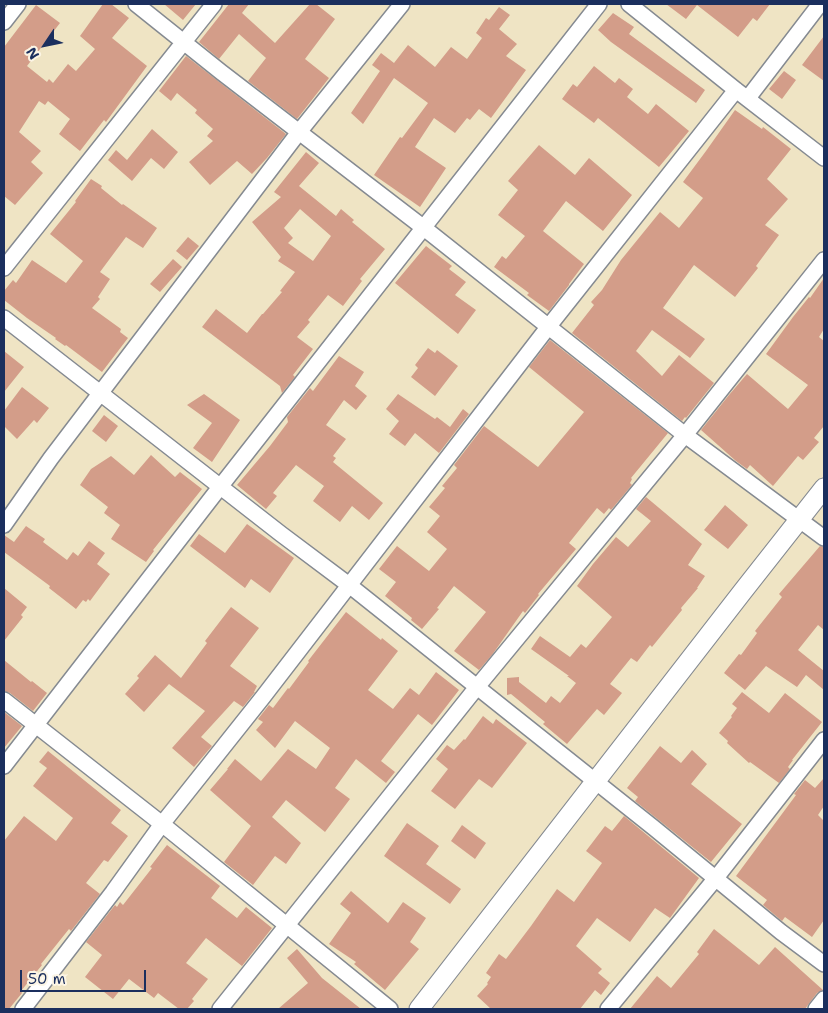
<!DOCTYPE html>
<style>
body{margin:0}
#map{position:relative;width:828px;height:1013px;overflow:hidden;background:#efe4c4;font-family:"Shantell Sans",sans-serif}
canvas{display:block}
.frame{position:absolute;inset:0;border:5px solid #1b2f5e;pointer-events:none}
.north{position:absolute;left:20px;top:20px;width:50px;height:50px;-webkit-text-stroke:4px #fcf5e5;paint-order:stroke;rotate:236deg;font-size:14px;font-weight:700;line-height:20px;text-align:center;color:#1b2f5e}
.north::after{content:'';display:block;margin:auto;width:18px;height:22px;background:#1b2f5e;clip-path:polygon(50% 0,100% 100%,50% 72%,0 100%)}
.scale{position:absolute;left:20px;top:970px;width:126px;height:22px;box-sizing:border-box;border:2px solid #1b2f5e;border-top:0;padding-left:6px;font-size:15px;line-height:18px;white-space:nowrap;color:#1b2f5e;-webkit-text-stroke:4px #fcf5e5;paint-order:stroke}
</style>
<div id="map">
<canvas width="828" height="1013"></canvas>
<div class="frame"></div>
<div class="north">N</div>
<div class="scale">50 m</div>
</div>
<script>
const g = document.querySelector('canvas').getContext('2d');
g.lineJoin = 'round';
function fillPath(path, color) { g.fillStyle = color; g.fill(path, 'evenodd'); }
const shape = rows => new Path2D(rows.map(r => 'M' + r).join(''));
function stroke(path, color, width, dash) { g.strokeStyle = color; g.lineWidth = width; g.lineCap = dash ? 'butt' : 'round'; g.setLineDash(dash || []); g.stroke(path); }
const building = shape([
 [103,4,111,4,129,18,112,38,147,66,106,122,104,120,80,151,59,134,70,119,48,101,45,105,39,101,19,132,41,151,31,162,43,173,15,205,4,196,4,47,36,5,60,23,27,66,47,82,49,79,53,83,68,64,76,71,95,49,80,36],
 [164,4,196,4,183,20],
 [229,4,249,4,242,13,275,43,310,4,316,4,335,19,305,59,329,78,297,119,248,81,266,58,239,34,219,59,199,42],
 [666,4,770,4,757,21,753,18,738,37,697,5,686,19],
 [499,7,510,15,499,29,517,44,506,56,526,70,491,118,479,109,470,120,467,118,455,133,434,118,415,147,446,168,420,207,374,175,400,137,402,138,428,103,394,78,363,124,351,113,380,71,372,65,381,53,394,63,408,45,435,67,451,47,467,59,482,38,476,33,486,18,489,20],
 [613,13,634,27,629,34,705,90,696,103,611,42,598,30],
 [824,36,824,81,802,65],
 [186,56,286,134,267,158,252,174,237,161,210,185,189,162,213,141,207,136,213,129,195,113,197,110,177,93,171,101,159,91],
 [594,66,615,83,619,78,633,89,627,97,648,114,656,104,689,131,659,167,598,118,594,123,562,99,573,84,577,87],
 [784,71,796,80,782,99,769,89],
 [735,110,762,129,763,127,791,149,767,179,788,199,765,225,779,235,756,266,758,268,735,297,694,265,663,308,705,339,690,358,652,330,636,351,662,376,679,355,714,383,686,418,685,417,682,421,572,333,594,305,591,302,602,290,621,260,660,212,679,228,703,198,683,182,706,151],
 [152,129,178,152,164,169,151,158,132,181,108,160,116,150,127,160],
 [539,145,575,175,589,158,632,195,603,231,566,201,543,231,584,264,569,284,569,285,549,311,527,295,529,293,494,267,502,256,506,259,525,236,498,215,518,190,508,181],
 [306,152,319,163,299,186,336,216,341,209,354,220,352,222,385,249,360,279,362,281,343,306,328,295,308,320,310,322,297,337,313,349,293,375,295,377,282,393,280,386,202,327,216,309,247,333,262,314,263,314,282,292,280,291,295,272,278,261,281,257,252,222,281,197,274,192],
 [300,209,331,236,313,261,288,243,293,238,284,228],
 [91,179,102,186,101,188,122,205,123,204,157,228,143,248,126,237,100,272,110,279,98,297,100,299,92,308,121,329,120,332,128,338,102,372,66,345,65,346,55,339,56,338,27,318,4,300,4,291,13,280,16,283,32,260,66,283,83,261,50,234,76,202,75,201],
 [188,237,199,246,187,260,176,251],
 [426,246,452,266,449,269,466,282,455,295,476,310,458,334,395,283],
 [173,259,182,267,160,292,150,284],
 [824,278,824,329,819,337,824,341,824,426,814,438,819,442,803,460,798,456,773,486,750,465,747,469,736,461,701,430,729,395,747,374,788,409,808,385,766,354,793,317,809,297,810,298],
 [550,340,668,433,631,478,632,479,630,483,632,485,611,510,609,508,604,514,597,508,569,543,576,549,538,594,539,595,525,613,523,611,492,655,479,670,454,651,486,612,454,586,437,608,439,609,422,629,411,620,412,618,385,596,396,582,379,569,397,546,429,571,447,549,427,532,440,516,429,507,445,488,442,486,457,468,454,465,484,426,538,467,584,412,529,367],
 [428,348,435,353,437,350,458,366,435,396,411,377,418,368,415,365],
 [4,351,24,367,4,392],
 [339,356,364,372,355,386,367,396,356,410,344,400,326,425,346,439,333,456,336,458,333,462,383,503,369,520,352,506,340,522,313,501,324,486,296,465,273,493,277,496,266,509,237,485,270,446,288,422,287,417,310,388,313,391],
 [22,387,49,408,37,423,34,420,17,439,4,426,4,411],
 [204,394,240,420,212,462,193,448,212,423,187,405],
 [398,394,435,419,437,417,450,427,463,409,469,414,439,453,415,433,405,446,389,434,399,421,386,409],
 [104,415,118,426,106,442,92,431],
 [151,455,175,477,180,472,202,489,153,550,154,551,146,562,111,539,120,525,104,513,108,507,80,485,91,469,111,456,134,475],
 [646,497,702,544,688,565,705,576,697,588,698,588,681,608,682,610,652,647,650,645,637,662,631,658,610,684,622,693,604,715,597,709,567,744,543,724,545,722,511,694,507,695,507,678,519,677,519,682,546,703,551,696,560,703,576,683,567,676,569,676,531,649,540,636,570,657,581,644,586,648,612,617,577,586,593,564,616,537,628,547,651,521,636,509],
 [725,505,748,525,728,549,704,530],
 [247,524,294,558,270,593,251,579,245,588,190,546,199,534,225,553],
 [26,526,45,539,43,542,67,560,73,552,78,556,89,541,105,553,97,564,110,574,90,601,88,599,86,602,83,600,76,609,49,588,50,586,4,552,4,535,14,542],
 [820,546,824,547,824,630,818,625,798,650,824,671,824,690,806,675,797,687,766,666,745,690,724,673,739,654,741,655,757,633,755,631,782,597,779,594],
 [4,588,27,607,21,615,23,617,4,641],
 [231,607,259,628,230,666,257,686,254,692,255,692,243,707,234,701,201,737,212,746,194,767,172,748,205,711,169,684,144,712,125,694,139,678,137,676,155,655,181,678,207,643,205,641],
 [346,612,381,640,382,638,398,651,368,690,393,709,410,688,419,695,436,672,459,690,432,725,418,714,381,761,395,772,386,783,356,759,335,788,350,799,325,832,286,800,272,817,301,843,286,864,275,856,253,885,224,862,251,826,210,790,228,769,227,769,235,759,261,781,288,749,316,769,330,748,295,721,275,748,256,730,263,722,258,719,269,705,273,708,288,688,289,689,309,662,308,661],
 [4,660,31,682,32,681,47,693,33,711,10,693,4,691],
 [742,692,769,713,785,693,822,722,792,760,793,760,788,767,790,769,779,783,750,762,749,763,727,743,728,741,719,733,732,717,731,716,737,708,732,704],
 [4,712,22,726,4,748],
 [483,716,493,724,496,719,527,743,492,788,479,779,455,809,431,791,448,769,436,759,447,745,454,750,464,739,465,740],
 [660,746,681,763,692,750,707,764,691,784,742,824,711,862,635,801,638,797,627,788],
 [48,751,121,810,111,823,128,836,108,862,104,860,86,883,100,894,71,931,69,929,41,964,42,965,21,991,22,993,9,1009,4,1009,4,841,24,816,56,841,73,818,33,786,47,768,39,762],
 [824,778,824,806,818,815,824,821,824,920,812,937,785,917,782,921,763,905,767,900,736,876,796,795,794,794,805,780,815,788],
 [624,816,699,878,670,918,655,908,630,942,597,918,576,946,602,969,598,973,610,983,601,995,595,990,580,1009,491,1009,477,996,488,984,487,983,491,977,486,973,499,954,506,959,531,926,557,889,574,902,602,863,586,851,605,826,612,831],
 [407,823,439,846,426,864,461,889,450,904,384,856],
 [462,825,486,843,475,859,451,841],
 [167,845,220,886,211,898,237,918,246,907,272,928,242,966,206,938,186,963,208,979,192,999,194,1001,187,1009,179,1009,158,993,154,998,129,979,113,999,85,977,102,955,86,942,115,905,117,907,120,902,123,905,152,868,150,867],
 [351,891,388,923,403,902,426,918,410,942,419,949,385,990,354,964,356,962,329,944,351,913,340,904],
 [714,929,759,965,775,947,823,990,817,993,805,1009,630,1009,657,976,671,988,699,954,697,952],
 [297,949,322,978,361,1009,278,1009,308,983,287,958]
]);
const minor = shape([
 [136,4,221,72,424,228,685,435,824,538],
 [629,4,736,90,824,158],
 [4,22,18,4],
 [748,98,820,4],
 [4,268,214,4],
 [4,318,281,534,349,585,654,828,781,932,824,964],
 [4,525,51,458,299,132,402,4],
 [4,700,162,824,390,1009],
 [4,766,220,487,599,4],
 [23,1009,113,892,162,824,263,697,549,326,736,90],
 [220,1009,477,687,685,435,824,260],
 [608,1009,716,878,824,740],
 [816,1009,824,999]
]);
const tertiary = shape([
 [419,1009,743,591,824,488]
]);
fillPath(building, '#d39d89');
stroke(minor, '#858a91', 18);
stroke(tertiary, '#858a91', 21);
stroke(minor, '#fff', 15);
stroke(tertiary, '#fff', 19);
</script>
